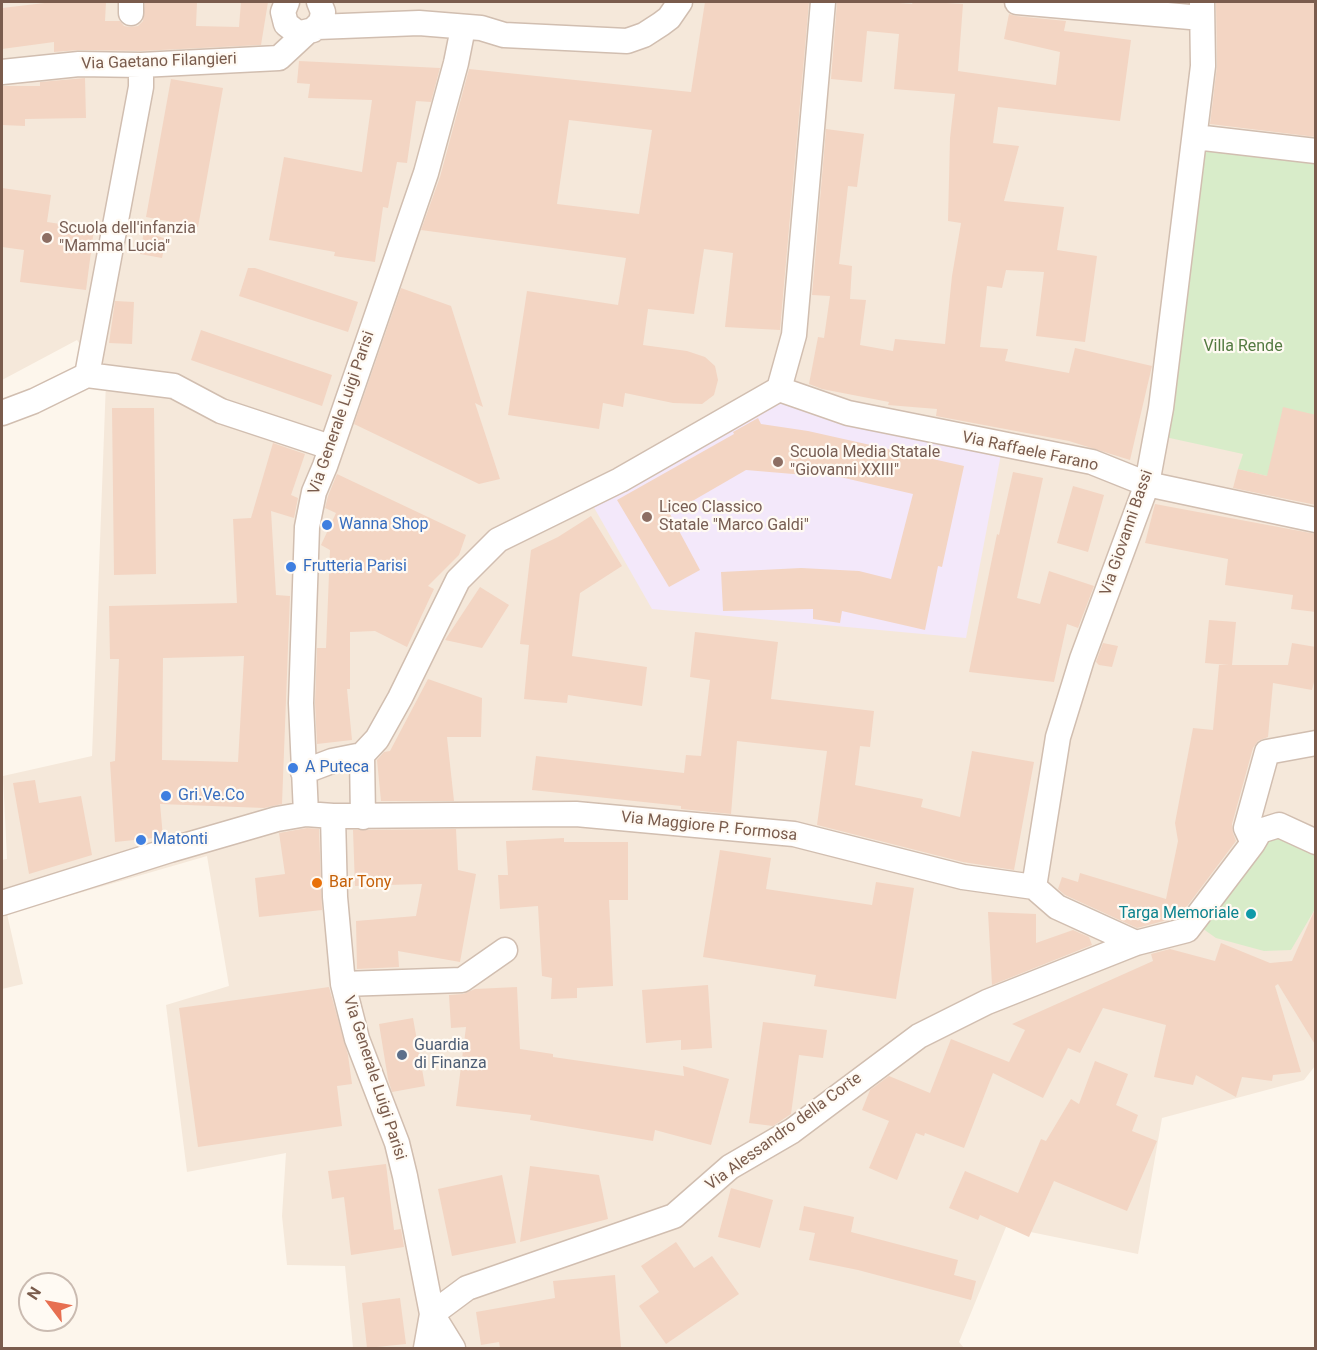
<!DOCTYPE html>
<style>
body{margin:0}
#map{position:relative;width:1317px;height:1350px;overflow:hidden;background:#fdf6ec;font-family:Roboto,sans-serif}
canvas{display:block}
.frame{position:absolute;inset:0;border:3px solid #7a5c4d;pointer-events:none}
.north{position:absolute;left:18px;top:1272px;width:60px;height:60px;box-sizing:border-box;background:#fffaf3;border:2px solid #cabbb1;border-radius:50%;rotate:302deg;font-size:16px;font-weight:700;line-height:24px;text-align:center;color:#7a5c4d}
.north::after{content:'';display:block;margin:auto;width:21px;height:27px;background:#e76f51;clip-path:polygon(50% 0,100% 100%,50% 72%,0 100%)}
</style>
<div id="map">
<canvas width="1317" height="1350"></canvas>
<div class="frame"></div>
<div class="north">N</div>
</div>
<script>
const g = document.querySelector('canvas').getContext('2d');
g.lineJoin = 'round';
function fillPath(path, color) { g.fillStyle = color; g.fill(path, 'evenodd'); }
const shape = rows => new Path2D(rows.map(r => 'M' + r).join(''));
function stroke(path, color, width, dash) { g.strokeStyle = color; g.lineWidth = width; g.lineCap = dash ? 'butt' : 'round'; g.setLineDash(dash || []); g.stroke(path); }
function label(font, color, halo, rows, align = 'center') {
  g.font = font + ' Roboto,sans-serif'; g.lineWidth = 4.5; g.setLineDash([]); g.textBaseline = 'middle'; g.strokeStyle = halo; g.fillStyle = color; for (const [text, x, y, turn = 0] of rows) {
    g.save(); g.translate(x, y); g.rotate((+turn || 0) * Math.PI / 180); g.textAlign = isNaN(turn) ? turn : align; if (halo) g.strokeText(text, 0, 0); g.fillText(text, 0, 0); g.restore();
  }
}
const residential = shape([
 [2,2,1315,2,1315,1066,1304,1080,1162,1118,1138,1254,1006,1227,959,1342,964,1348,353,1348,345,1266,287,1265,282,1216,286,1153,187,1172,166,1005,229,986,207,856,7,914,23,984,2,989,2,860,7,859,3,776,92,756,106,381,77,340,2,380]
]);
const education = shape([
 [773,400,1001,454,966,638,652,609,592,504]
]);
const green = shape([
 [1195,137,1315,151,1315,415,1267,476,1238,469,1243,454,1156,435],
 [1260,831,1315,843,1315,909,1291,950,1264,951,1216,938,1199,926]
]);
const building = shape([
 [53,2,106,2,105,21,120,21,124,26,130,27,138,26,143,21,145,2,197,2,196,26,239,27,241,2,268,2,261,45,141,51,79,50,54,52,54,42,2,49,2,8],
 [705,2,809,2,780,330,725,327,733,253,704,249,694,314,648,309,643,345,687,351,705,357,715,366,718,380,714,395,702,404,673,403,625,393,623,407,603,403,599,429,508,415,527,291,618,305,626,258,421,230,440,177,469,69,691,92],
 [569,120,652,130,639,214,557,204],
 [837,2,886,2,912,4,913,2,929,2,963,4,958,71,1056,85,1060,52,1004,39,1009,14,1016,16,1066,21,1064,31,1131,40,1120,121,998,107,993,143,1019,146,1004,201,1064,207,1057,250,1097,256,1085,342,1036,336,1044,272,1006,270,1002,288,987,286,980,347,1008,349,1005,361,1069,373,1075,348,1152,366,1130,460,1069,441,936,416,937,409,888,405,889,402,822,389,809,384,818,337,824,338,830,296,812,295,826,129,864,134,857,187,848,186,839,264,852,266,850,299,866,300,860,345,893,351,895,339,945,344,952,276,961,223,948,221,950,138,955,94,894,89,899,34,867,31,862,82,831,79],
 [1216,2,1316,2,1316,137,1210,124,1217,66],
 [299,61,440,68,431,102,416,101,407,163,397,162,388,208,383,207,375,262,334,256,335,252,269,240,284,157,362,172,372,100,308,98,310,84,297,83],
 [85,78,86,118,25,119,25,126,2,125,2,86,40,86,40,82],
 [171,79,223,88,198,227,146,217],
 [2,188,51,195,47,222,94,229,86,290,20,282,24,250,2,247],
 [144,231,166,239,162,258,140,254],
 [248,268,255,268,358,302,348,332,239,296],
 [401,288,451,306,483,407,475,403,500,479,479,484,354,424],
 [115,301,134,302,132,344,109,343],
 [201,330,332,375,322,406,191,360],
 [1283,407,1316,415,1316,505,1233,488,1238,469,1267,476],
 [112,408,154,408,156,574,114,575],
 [758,418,761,424,808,431,964,466,942,567,938,566,925,630,842,611,840,623,813,619,813,609,723,611,721,572,801,568,859,571,891,579,913,494,806,469,805,475,746,470,670,514,700,570,669,587,617,500,734,434,733,432],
 [273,443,305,454,291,495,298,498,294,518,271,511,276,595,290,596,282,804,264,808,160,804,163,837,115,842,110,762,115,761,119,659,110,659,109,606,237,603,233,519,251,518],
 [244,656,238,762,162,760,163,658],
 [1013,472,1043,478,1017,598,1040,604,1049,571,1094,586,1078,628,1067,624,1054,682,969,672,997,534,999,535],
 [337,474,466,535,459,555,428,586,434,589,407,647,375,631,350,632,350,689,347,689,352,740,317,744,315,703,317,648,326,648,330,550,321,545,336,513,325,508,328,496],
 [1073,486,1104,495,1088,552,1057,543],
 [1155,504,1316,534,1316,612,1291,609,1293,595,1225,585,1228,559,1145,543],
 [591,516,622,566,580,593,572,656,647,667,642,706,568,695,567,703,524,699,529,645,520,644,531,550,558,537],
 [480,587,509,605,482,648,445,640],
 [1209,620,1236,622,1232,665,1288,665,1292,643,1316,647,1316,674,1312,690,1273,683,1268,737,1258,741,1253,748,1232,824,1233,833,1236,841,1179,917,1137,928,1065,895,1058,889,1062,877,1078,882,1080,873,1166,899,1178,841,1175,823,1193,728,1213,730,1219,665,1229,665,1205,663],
 [695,632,778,642,771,699,874,711,870,747,860,746,855,785,923,799,921,807,960,817,972,751,1034,762,1014,870,963,862,817,825,827,751,737,741,731,814,681,809,681,806,532,790,536,756,684,773,686,755,701,756,710,680,690,677],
 [1103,643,1118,646,1112,667,1099,665,1096,662],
 [428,679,482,698,481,737,447,737,454,801,381,801,377,760,384,752,390,751],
 [35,780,39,803,81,796,92,855,29,874,13,783],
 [307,828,319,829,322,910,259,917,255,878,285,874,279,833],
 [456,829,458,870,476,874,460,962,398,951,399,967,357,969,356,921,416,916,422,884,355,886,353,830],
 [564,838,564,842,628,842,628,900,609,900,613,986,577,988,577,998,551,999,552,978,542,976,538,906,500,909,498,875,508,875,506,841],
 [720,850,771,858,766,889,872,905,876,882,914,888,896,999,814,986,816,975,703,957],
 [1316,907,1316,1046,1278,984,1275,986,1301,1072,1273,1075,1272,1081,1242,1077,1236,1097,1196,1075,1193,1085,1154,1077,1166,1025,1103,1008,1080,1053,1068,1048,1043,1098,993,1073,964,1148,925,1133,924,1136,916,1133,897,1180,869,1168,889,1121,862,1110,870,1090,889,1076,930,1093,951,1039,1009,1062,1025,1030,1012,1024,1153,961,1151,954,1170,949,1215,961,1221,943,1270,963,1292,961],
 [988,912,1036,914,1036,943,1073,930,1089,937,1092,945,992,985],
 [708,985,712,1048,681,1050,681,1040,646,1043,642,990],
 [329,987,348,1055,352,1084,337,1086,342,1126,198,1147,179,1008],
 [517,987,520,1049,553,1054,553,1057,684,1076,683,1066,729,1079,711,1145,655,1130,653,1141,530,1120,531,1115,456,1106,466,1027,451,1028,449,995,463,994,475,989],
 [413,1018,425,1086,392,1092,388,1079,379,1024],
 [763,1022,827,1030,823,1058,799,1055,791,1114,773,1126,749,1123],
 [1095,1061,1128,1074,1116,1105,1138,1115,1132,1131,1157,1141,1127,1211,1054,1181,1029,1237,980,1215,978,1220,949,1208,965,1171,1018,1193,1041,1139,1046,1141,1071,1099,1079,1104],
 [386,1164,394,1230,401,1229,404,1247,351,1255,344,1197,332,1199,328,1171],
 [530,1166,599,1175,608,1219,520,1242],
 [502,1175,516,1243,452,1256,438,1189],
 [731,1188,773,1200,760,1248,718,1237],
 [804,1206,854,1217,851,1232,958,1260,954,1275,976,1281,971,1300,858,1270,809,1260,815,1233,799,1230],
 [676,1242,694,1268,712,1256,739,1294,666,1344,639,1306,659,1292,641,1266],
 [615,1275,621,1347,603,1348,500,1348,499,1342,481,1345,476,1312,555,1298,553,1281],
 [400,1298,406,1344,367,1348,362,1303]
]);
const minor = shape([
 [287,2,283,12,286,24,295,31,301,33,313,30,321,22,323,12,319,2],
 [1017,2,1202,18],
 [131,13,131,2],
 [317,27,419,23,481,28,504,35,627,41,644,35,661,24,669,18,680,2],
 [2,72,79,64,141,65,279,58,307,32],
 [1195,137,1316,151],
 [87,375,141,87,141,65],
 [87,375,174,386,221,411,330,447],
 [779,389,848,413,1092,462,1147,484,1316,520],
 [2,413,34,401,87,375],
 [362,755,363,817],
 [303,772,332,761,362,755,377,739,400,698,458,580,498,540,620,480,779,389,794,335,823,2],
 [306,814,301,703,307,527,314,492,325,466,426,173,456,63,463,28],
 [333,816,576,814,794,834,963,877,1034,887,1057,907,1136,943],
 [1253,843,1246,828,1267,752,1316,743],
 [1034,887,1058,737,1082,659,1147,484,1161,408,1203,66,1202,2],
 [2,903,170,850,277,819,306,814,333,816,335,897,343,984,357,1039,397,1143,405,1176,432,1314,426,1348],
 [343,984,462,980,505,950],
 [432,1314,467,1288,674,1216,730,1167,792,1131,919,1036,987,1002,1136,943,1187,930,1253,843,1260,831,1279,825,1316,842],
 [432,1314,453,1348]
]);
const markers = [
 [47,238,6,"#8d6e63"],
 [778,462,6,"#8d6e63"],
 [647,517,6,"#8d6e63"],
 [327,525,6,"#3f7fe0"],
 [291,567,6,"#3f7fe0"],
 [293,768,6,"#3f7fe0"],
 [166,796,6,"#3f7fe0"],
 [141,840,6,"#3f7fe0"],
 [317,883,6,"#e8710a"],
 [1251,914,6,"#0f9aa8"],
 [402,1055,6,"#5c6f8a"]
];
const streetNames = [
 ["Via Gaetano Filangieri",159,62,-2],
 ["Via Generale Luigi Parisi",342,413,-71],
 ["Via Raffaele Farano",1030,452,12],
 ["Via Giovanni Bassi",1127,533,-71],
 ["Via Maggiore P. Formosa",709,827,6],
 ["Via Generale Luigi Parisi",374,1078,72],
 ["Via Alessandro della Corte",784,1132,-36]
];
const educationNames = [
 ["Scuola dell'infanzia",59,229],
 ["\"Mamma Lucia\"",59,247],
 ["Scuola Media Statale",790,453],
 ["\"Giovanni XXIII\"",790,471],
 ["Liceo Classico",659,508],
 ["Statale \"Marco Galdi\"",659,526]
];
const parkNames = [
 ["Villa Rende",1243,347]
];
const shopNames = [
 ["Wanna Shop",339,525],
 ["Frutteria Parisi",303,567],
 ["A Puteca",305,768],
 ["Gri.Ve.Co",178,796],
 ["Matonti",153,840]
];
const foodNames = [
 ["Bar Tony",329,883]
];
const cultureNames = [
 ["Targa Memoriale",1239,914]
];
const serviceNames = [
 ["Guardia",414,1046],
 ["di Finanza",414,1064]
];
fillPath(residential, '#f5e8da');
fillPath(education, '#f3e8fa');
fillPath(green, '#d8ecc9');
fillPath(building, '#f3d5c3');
stroke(minor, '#d1beb0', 27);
stroke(minor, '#fff', 24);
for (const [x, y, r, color] of markers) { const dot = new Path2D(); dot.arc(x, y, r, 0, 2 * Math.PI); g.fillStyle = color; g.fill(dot); stroke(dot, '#fffaf3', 2); }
label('16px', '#7a5c4d', '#fffaf3', streetNames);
label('16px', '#785e54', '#fffaf3', educationNames, 'left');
label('16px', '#537a41', '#fffaf3', parkNames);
label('16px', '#366cbe', '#fffaf3', shopNames, 'left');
label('16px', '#c56008', '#fffaf3', foodNames, 'left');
label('16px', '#0d838f', '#fffaf3', cultureNames, 'right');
label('16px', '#4e5e75', '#fffaf3', serviceNames, 'left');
</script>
